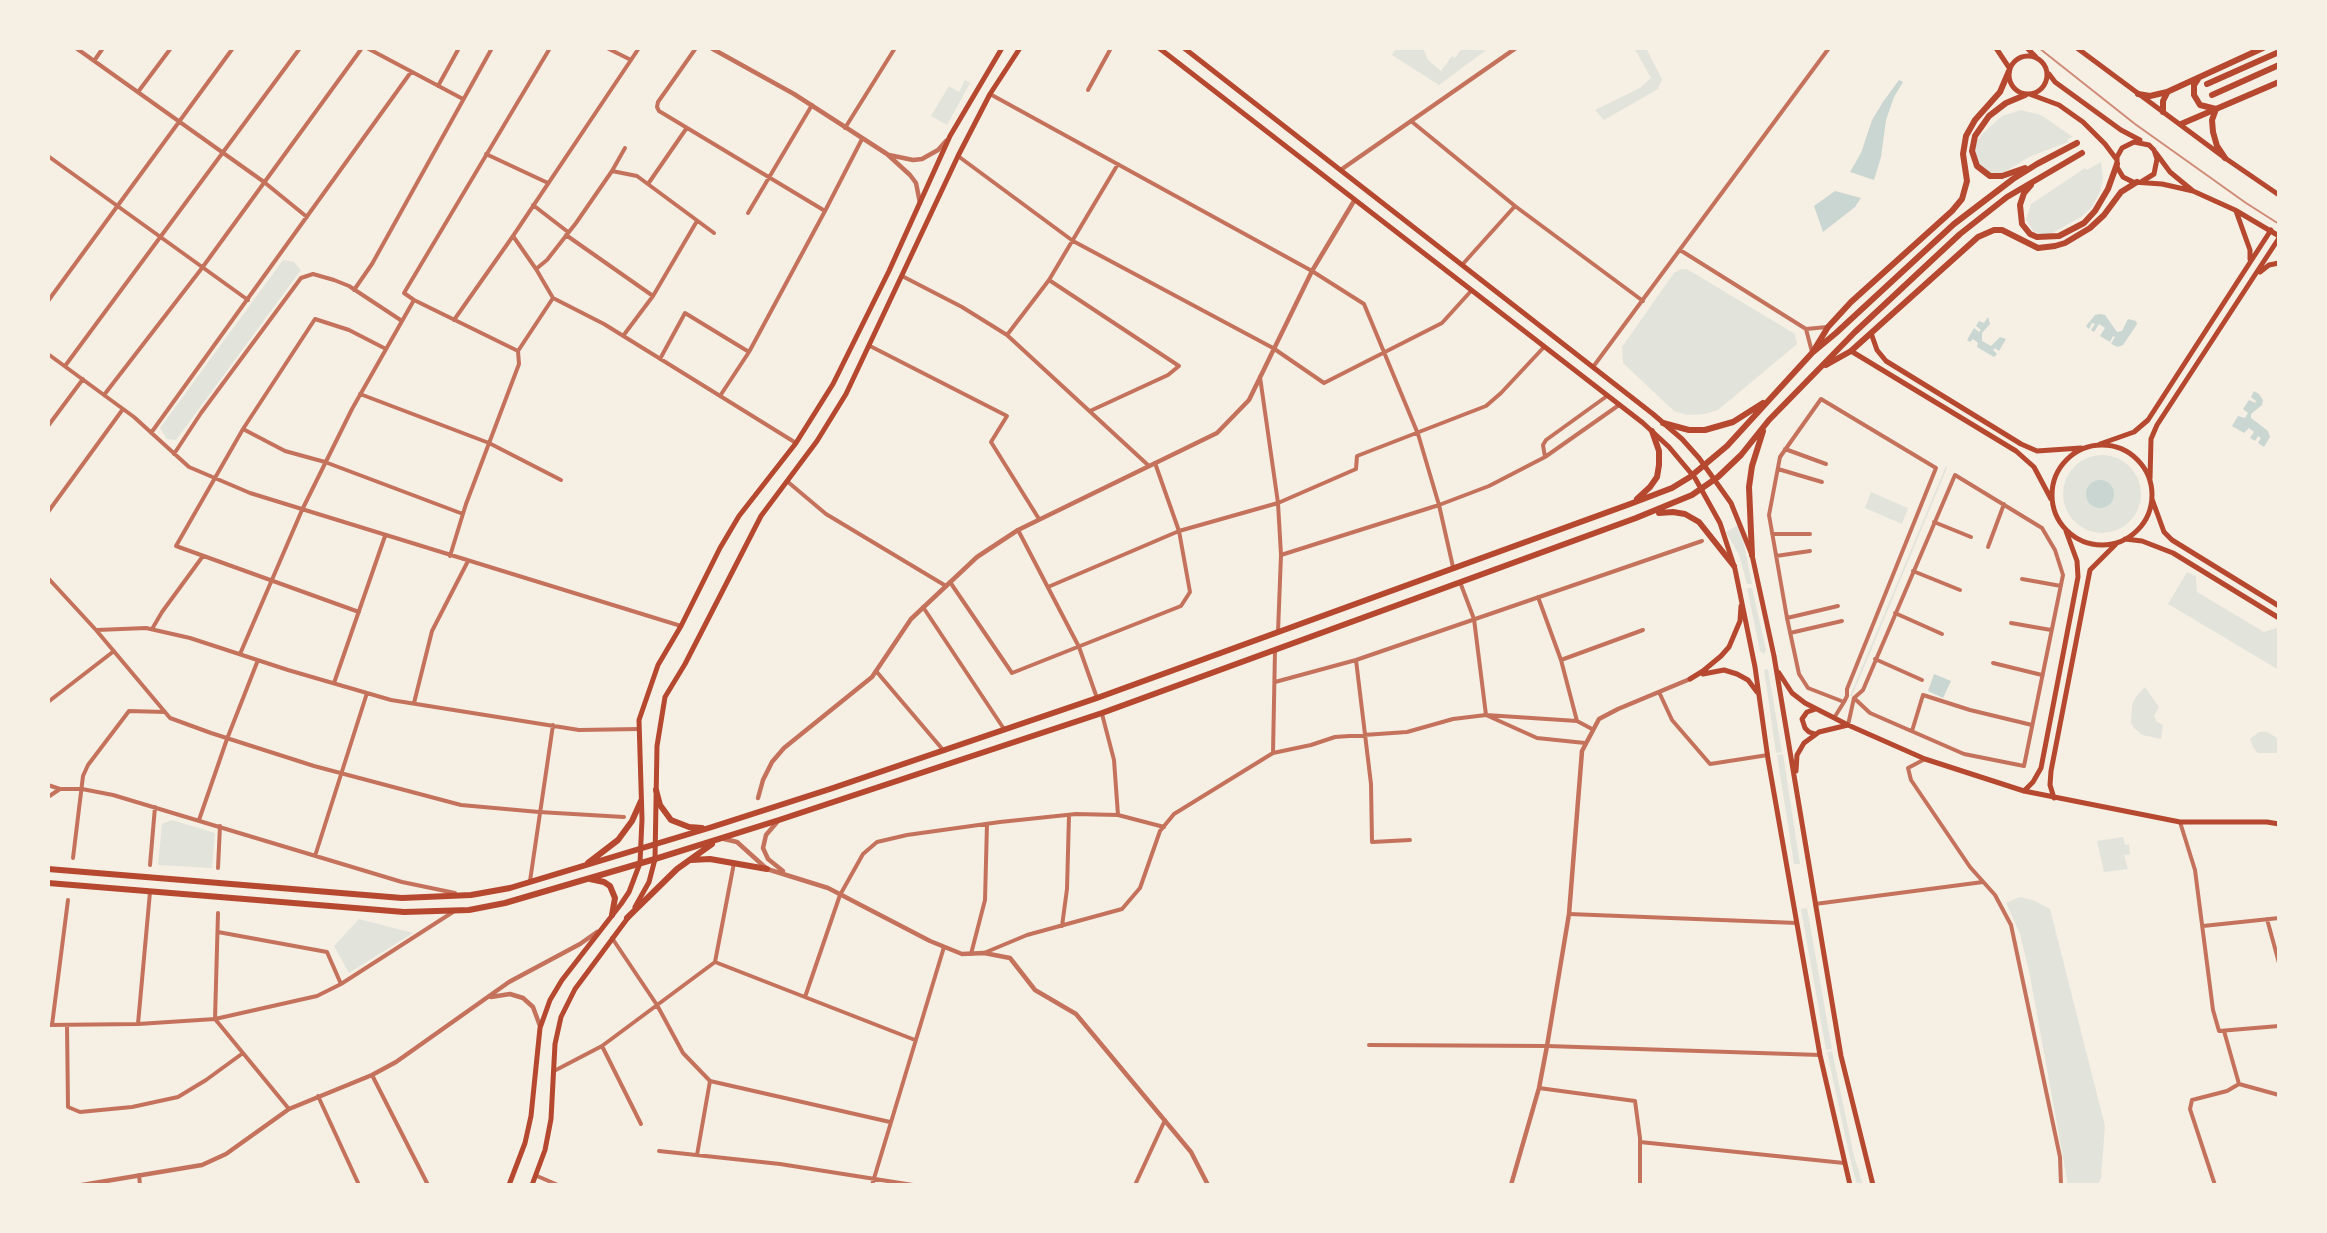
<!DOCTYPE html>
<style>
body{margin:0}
#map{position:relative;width:2327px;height:1233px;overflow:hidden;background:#f6efe4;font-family:Mulish,sans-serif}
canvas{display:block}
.frame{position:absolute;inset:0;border:50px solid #f6efe4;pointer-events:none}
</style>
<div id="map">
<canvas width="2327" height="1233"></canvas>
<div class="frame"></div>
</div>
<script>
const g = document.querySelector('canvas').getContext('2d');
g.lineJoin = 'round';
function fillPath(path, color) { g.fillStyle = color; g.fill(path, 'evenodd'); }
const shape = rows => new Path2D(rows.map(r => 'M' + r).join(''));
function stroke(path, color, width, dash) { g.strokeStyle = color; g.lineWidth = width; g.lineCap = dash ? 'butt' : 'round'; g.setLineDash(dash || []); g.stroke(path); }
const green = shape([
 [1396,48,1423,48,1428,60,1441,71,1452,56,1455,58,1462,48,1489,48,1439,85,1392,55],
 [1634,48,1646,48,1662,79,1658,89,1604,120,1595,110,1640,88,1651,78],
 [965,80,970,83,947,125,931,116,949,86,959,92],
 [2021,110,2041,115,2073,137,2068,139,2068,142,2029,157,2003,173,1995,175,1979,170,1974,147,1981,135,2002,116],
 [2101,162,2103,178,2100,192,2091,208,2081,217,2047,236,2034,232,2026,220,2031,204,2085,168,2087,170],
 [283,260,294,262,301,270,176,440,167,439,160,428],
 [1681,269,1687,269,1795,334,1797,344,1718,410,1704,414,1688,415,1674,411,1623,363,1622,347,1674,273],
 '2063 494a39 39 0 1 1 78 0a39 39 0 1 1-78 0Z',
 [1946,466,1947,468,1852,696,1850,696],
 [1871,492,1908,508,1902,524,1865,508],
 [1740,524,1752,584,1747,584,1739,555,1726,532],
 [2187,572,2196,576,2197,592,2264,632,2279,627,2279,670,2168,604],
 [1747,588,1752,588,1766,650,1764,654,1760,651],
 [1768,669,1782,752,1776,753,1764,670],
 [2145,687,2159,707,2154,716,2157,722,2163,725,2161,739,2142,735,2134,728,2131,723,2132,706,2135,698],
 [2259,732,2267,732,2279,739,2279,753,2258,753,2254,749,2250,739],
 [1783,754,1800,864,1794,864,1777,755],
 [172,820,215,833,212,868,158,865,162,824],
 [2123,837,2125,845,2129,844,2130,854,2124,855,2128,869,2104,872,2097,841],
 [2020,897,2035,901,2050,909,2105,1126,2101,1178,2098,1185,2068,1185,2030,976,2020,934,2006,903],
 [1807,908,1832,1049,1826,1050,1801,909],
 [359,919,413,933,349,973,334,946],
 [1832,1051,1854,1156,1863,1185,1857,1185,1850,1158,1827,1052]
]);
const water = shape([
 [1899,80,1903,82,1894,97,1886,120,1881,157,1874,180,1850,172,1861,153,1872,120,1883,102],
 [1835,191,1861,198,1855,207,1823,232,1814,206],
 [2100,314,2105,315,2117,332,2122,331,2128,319,2136,321,2137,324,2123,345,2118,347,2111,344,2115,337,2113,336,2110,342,2100,336,2105,328,2099,324,2094,332,2091,330,2095,324,2092,323,2089,329,2086,326,2095,315],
 [1988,317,1990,324,1982,333,1982,341,1991,346,2000,337,2006,339,1999,351,1995,348,1993,350,1997,354,1994,357,1977,347,1978,343,1973,339,1970,342,1967,340,1974,328,1979,332,1981,330,1976,326,1979,321,1984,323],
 [2254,391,2259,394,2263,400,2262,405,2251,414,2251,418,2268,431,2270,437,2264,447,2258,443,2261,438,2258,436,2255,441,2250,438,2254,432,2249,428,2244,433,2232,426,2238,416,2245,418,2248,413,2243,409,2249,400,2255,403,2256,401,2251,397],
 '2086 494a14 14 0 1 1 28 0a14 14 0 1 1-28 0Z',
 [1934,674,1951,681,1943,698,1928,691]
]);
const minor = shape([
 [76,48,264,182,307,217],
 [367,48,463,99],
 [607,48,631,60],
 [696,48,658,102,657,107,659,111,825,211],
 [94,61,103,48],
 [438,86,459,48],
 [1088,90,1111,48],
 [138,92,171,48],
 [990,94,1312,271,1364,304,1418,434,1439,505,1453,567],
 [1411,121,1515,206],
 [845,128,895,48],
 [486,154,548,183],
 [48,156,248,300],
 [958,156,1073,241,1273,348,1324,383,1442,323,1471,291],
 [612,171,637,176,714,233],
 [648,184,686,129],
 [533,205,568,232],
 [748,213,812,105],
 [566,235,653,296],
 [513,236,536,269,553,298,604,324,796,443],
 [1680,250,1806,329,1827,327],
 [1462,265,1515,206,1643,301],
 [536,269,547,260,576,223,612,171,625,148],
 [902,276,962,307,1007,335,1149,466],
 [1049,280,1179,366,1168,375,1090,411],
 [354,290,372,264,492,48],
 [48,301,233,48],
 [454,320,513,236,639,48],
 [1806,329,1812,352],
 [1007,335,1049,280,1118,164],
 [623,336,653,296,697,221],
 [870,346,1007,416,991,442,1039,519],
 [518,351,553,298],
 [749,352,825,211,862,139],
 [48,354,134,417,189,467,250,493,681,626],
 [660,359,685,313,749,352,720,396],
 [65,366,300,48],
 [1593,367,1829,48],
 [1260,377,1278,503,1281,555,1278,632],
 [360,394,489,443,561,480],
 [104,395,202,268,362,48],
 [48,426,83,379],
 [243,429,285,451,325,462,463,514],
 [151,433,411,72],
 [1785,449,1826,464],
 [174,454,201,413,301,278,313,274,334,280,349,286,402,321],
 [1545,457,1543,445,1546,440,1607,396],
 [1778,469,1822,482],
 [788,482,826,514,946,586],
 [48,512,123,409],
 [1934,522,1971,537],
 [1018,530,1079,647,1097,698],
 [1772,534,1810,534],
 [1988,547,2004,504],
 [1281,555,1439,505,1489,486,1545,457,1619,405],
 [450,556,466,504,519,364,518,351,414,300,404,293,550,48],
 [1776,556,1810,551],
 [1913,571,1960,590],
 [48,578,96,630,170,718,211,733,314,766,461,805,539,812,624,817],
 [2022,579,2061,586],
 [950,582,1012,673,1181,606,1190,592,1179,531,1155,463],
 [1048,587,1179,531,1278,503,1356,469,1357,456,1486,406,1501,393,1544,347],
 [1538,597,1561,660,1577,721],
 [923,607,1004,729],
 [359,612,176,546,243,429,315,319,349,330,386,349],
 [1895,613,1942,634],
 [1787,618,1838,606],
 [2011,623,2051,630],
 [152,629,162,612,203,556],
 [97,630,146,628,190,638,288,670,391,700,579,730,639,729],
 [1790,633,1842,621],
 [240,654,302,510,352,409,414,300],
 [1875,659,1922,680],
 [1356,660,1371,784,1372,842,1410,840],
 [1561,660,1643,630],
 [1993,663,2042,675],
 [876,671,944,751],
 [1275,682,1356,660,1702,541],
 [334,683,385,536],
 [1659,692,1672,720,1710,764,1768,755],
 [48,702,114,651],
 [414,703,432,631,468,561],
 [1102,714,1114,760,1118,815],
 [1834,718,1844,702,1847,696,1847,689,1936,468,1821,399,1780,457,1769,515,1787,618,1799,674,1808,688,1844,702],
 [1848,725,1854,698,1870,713,1964,754,2024,766,2063,575,2055,550,2042,528,1955,475,1863,690,1854,698],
 [1912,731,1923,695,1970,710,2032,725],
 [1585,743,1537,738,1486,715,1577,721,1592,729],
 [1273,753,1275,650],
 [1925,759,1908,768,1911,780,1970,867,1995,895,2011,925,2060,1157,2061,1185],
 [48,785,60,789,82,789,113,795,402,882,455,893],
 [48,797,60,789],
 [199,820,227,739,258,660],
 [2180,822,2195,870,2213,1010,2219,1031,2279,1026],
 [315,856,367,693],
 [73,858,83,776,88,765,129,711,165,712],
 [150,865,155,807],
 [218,868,220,826],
 [530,881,553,725],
 [1815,904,1983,882],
 [218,913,215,1019,289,1109],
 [1569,914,1797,923],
 [2267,919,2279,963],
 [1062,926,1067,889,1069,815],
 [2203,926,2279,918],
 [218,932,327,952,341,984],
 [612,938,657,1005,683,1053,710,1081,890,1122],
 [984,953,1027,935,1122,909,1140,888,1160,831,1174,814,1273,753,1311,745,1335,737,1407,732,1453,719,1486,715,1474,619,1460,582],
 [971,954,985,900,987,824],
 [715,962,915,1040],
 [805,997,840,895,863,854,877,842,907,835,1000,822,1076,814,1118,815,1164,827],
 [138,1024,150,892],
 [48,1025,138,1024,215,1019,317,996,341,984,453,912],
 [52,1025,68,900],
 [67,1025,68,1107,80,1112,132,1107,178,1097,206,1080,243,1053],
 [1369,1045,1547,1046,1820,1055],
 [602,1046,641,1124],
 [554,1071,602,1046,715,962,734,863],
 [372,1075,428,1185],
 [2239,1084,2279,1095],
 [1539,1088,1635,1101,1640,1138,1640,1185],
 [318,1096,359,1185],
 [1640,1142,1844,1163],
 [659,1151,780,1164,913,1185],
 [697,1155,710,1081],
 [139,1175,140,1185],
 [537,1176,558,1185],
 [872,1185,944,947],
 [1135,1185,1165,1120],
 [2215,1185,2190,1109,2192,1100,2227,1091,2239,1084,2224,1031]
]);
const tertiary = shape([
 [711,48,794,94,887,154,910,175,916,183,920,203],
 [889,155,913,160,922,159,938,150,946,141],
 [1342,169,1516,48],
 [758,798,763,780,772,762,784,748,872,677,911,619,977,557,1018,530,1217,433,1249,400,1312,271,1354,201],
 [778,821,766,835,763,848,768,859,783,871],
 [724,839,737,842,767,869,828,888,930,941,962,954,984,953,1010,958,1035,990,1076,1014,1191,1152,1208,1185],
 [491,997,510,994,523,998,533,1007,540,1026],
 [82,1185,202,1165,226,1154,289,1109,372,1075,396,1062,509,982,580,944,597,932],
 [1511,1185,1539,1088,1547,1046,1569,914,1582,751,1599,719,1618,709,1690,679]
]);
const secondary = shape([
 [1159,48,1643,423,1669,447,1695,478,1720,523,1735,569,1755,667,1768,759,1820,1055,1850,1185],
 [1184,48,1653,414,1682,439,1699,458,1731,503,1752,555,1774,656,1841,1056,1873,1185],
 [1996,48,2010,69],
 [2027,48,2036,57],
 [2077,48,2225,158,2279,195],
 '2009 75a19 19 0 1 1 38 0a19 19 0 1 1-38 0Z',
 [2049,74,2055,82,2121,130,2140,140],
 [2032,95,2059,105,2083,122,2105,144,2117,160],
 [2141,182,2154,174,2157,159,2154,150,2149,145,2134,142,2122,148,2117,157,2117,167,2123,177,2133,182,2162,184,2193,191,2170,172,2156,153],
 [2193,191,2235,210,2279,236],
 [2236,211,2250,250,2250,259],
 [2260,272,2269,265,2279,263],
 [1871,333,1877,350,1886,361,2021,444,2037,451,2081,448],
 [1851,351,2016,451,2034,467,2051,499],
 [2100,444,2134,432,2148,420,2271,230],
 '2052 495a50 50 0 1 1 100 0a50 50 0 1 1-100 0Z',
 [2150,479,2151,439,2157,425,2279,238],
 [2152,499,2164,532,2172,540,2279,606],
 [2125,539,2142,541,2173,553,2279,618],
 [1779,673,1792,693,1805,703,1848,725,1925,759,2024,791,2180,822,2267,822,2279,824],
 [1703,674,1724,670,1737,674,1748,680,1757,692],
 [1690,679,1703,671,1721,656,1729,647,1740,621,1741,606],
 [1815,734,1809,732,1805,728,1802,719,1807,712,1816,709],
 [1796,771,1797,755,1804,743,1819,732,1848,725],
 [2024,791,2033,782,2041,768,2078,577,2077,561,2066,531],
 [2054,798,2050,785,2051,771,2090,570,2116,544],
 [635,907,649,882,655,859,657,746,665,697,685,664,761,516,817,441,846,394,958,156,990,94,1020,48],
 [509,1185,525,1143,531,1116,540,1028,550,1000,562,980,621,904,629,892,640,863,642,819,639,720,658,665,681,626,720,548,739,516,796,443,833,384,889,271,950,136,1002,48],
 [532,1185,545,1150,551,1119,555,1044,561,1017,575,989,630,915]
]);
const primary = shape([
 [2198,79,2194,85,2194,95,2200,105,2216,109,2212,120,2213,132,2217,146,2225,158],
 [2207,84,2279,52],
 [2138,94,2150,96,2167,92,2263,48],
 [2025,95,2006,103,1989,116,1975,136,1972,151,1977,166,1990,176,2002,176,2025,168],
 [2212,95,2279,65],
 [2163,112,2163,101,2167,93],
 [2181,124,2279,82],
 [2031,185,2024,193,2020,205,2022,224,2030,234,2037,237,2059,236,2084,223,2095,211,2108,189,2117,164],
 [1814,350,1828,327,1851,302,1952,211,1962,199,1967,181,1963,154,1966,136,1975,120,2000,92,2009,71],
 [1826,365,1851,351,1978,237,1994,230,2002,230,2038,248,2055,246,2065,243,2090,228,2104,215,2121,192,2137,182],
 [1663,423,1689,430,1705,430,1733,422,1763,403],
 [1637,499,1650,487,1657,477,1659,465,1659,451,1652,431],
 [1659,513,1673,512,1685,514,1699,522,1734,566],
 [1752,555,1749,487,1752,466,1763,431],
 [656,790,660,805,671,820,689,827,702,828],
 [691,860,710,859,767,869],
 [588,863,618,840,632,821,641,801],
 [48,869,402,898,471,895,510,888,712,827,830,789,1097,698,1630,504,1672,488,1690,477,1727,446,1812,353,1836,333,1954,224,2013,179,2037,164,2077,143],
 [590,879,604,882,610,886,615,898,612,915],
 [48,883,404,912,469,910,505,903,655,859,779,820,1102,713,1636,518,1692,495,1718,477,1741,455,1769,420,1855,332,1960,234,2007,197,2082,153],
 [627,918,677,869,712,844]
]);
const rail = shape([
 [2039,48,2135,124,2246,203,2279,224]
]);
fillPath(green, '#e2e4dc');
fillPath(water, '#c9d6d2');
stroke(minor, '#c5725c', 4);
stroke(tertiary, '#c5725c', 4.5);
stroke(secondary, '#b5482f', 5);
stroke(primary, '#b5482f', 6);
stroke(rail, '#cf8b77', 2);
</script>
